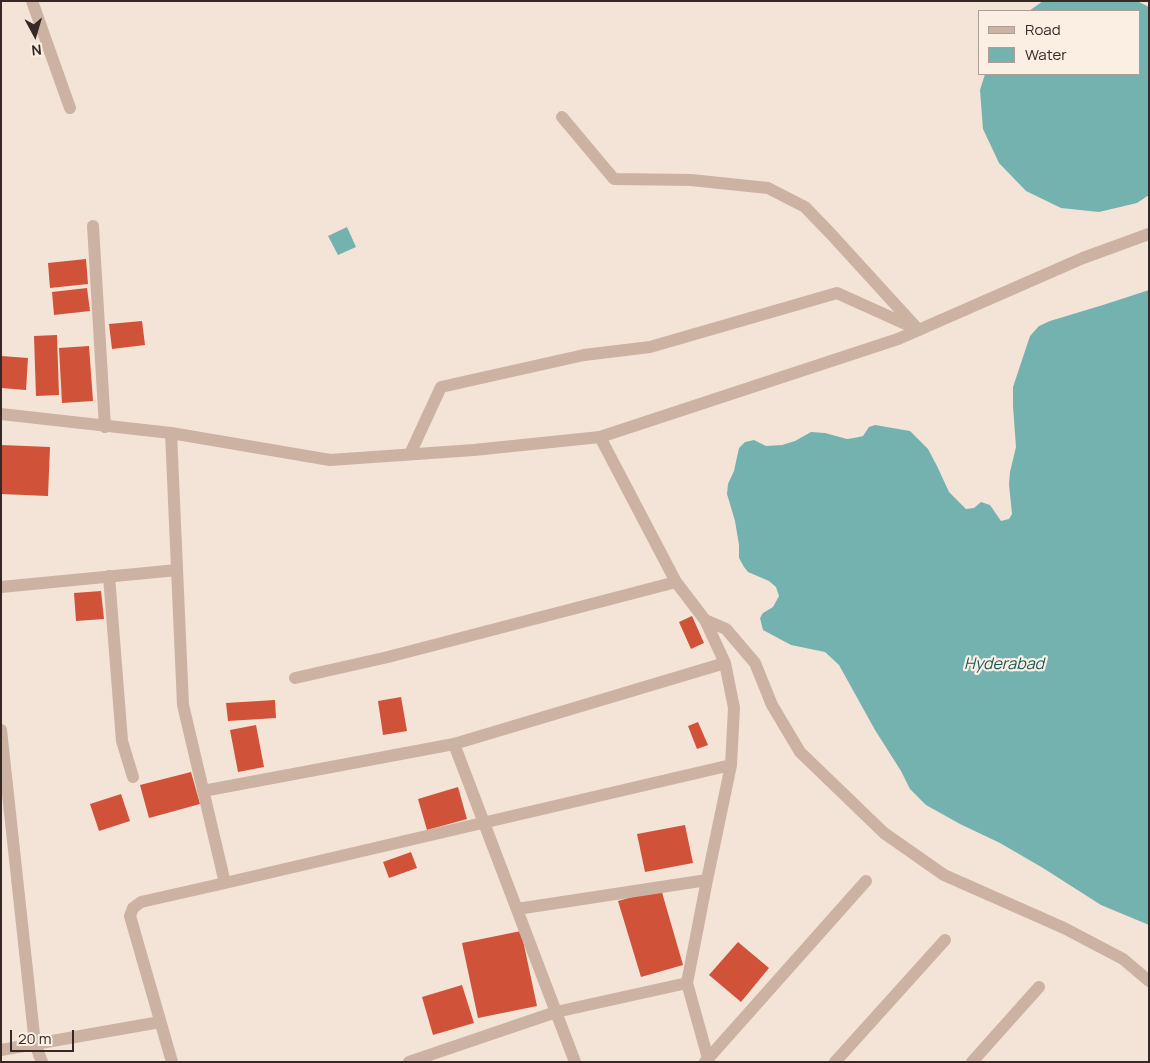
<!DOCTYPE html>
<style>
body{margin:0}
#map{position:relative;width:1150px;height:1063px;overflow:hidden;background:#f3e4d7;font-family:Manrope,sans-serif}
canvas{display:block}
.frame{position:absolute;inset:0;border:2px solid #362925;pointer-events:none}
.legend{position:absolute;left:978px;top:10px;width:162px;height:65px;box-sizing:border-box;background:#fbeee3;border:1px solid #ac9f97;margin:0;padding:6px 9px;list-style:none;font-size:15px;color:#362925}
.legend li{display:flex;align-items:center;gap:10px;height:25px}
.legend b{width:25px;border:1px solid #ac9f97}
.north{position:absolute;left:10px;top:10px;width:50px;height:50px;-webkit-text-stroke:4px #fbeee3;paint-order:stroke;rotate:174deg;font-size:14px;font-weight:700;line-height:20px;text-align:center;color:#362925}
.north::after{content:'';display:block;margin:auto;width:18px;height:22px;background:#362925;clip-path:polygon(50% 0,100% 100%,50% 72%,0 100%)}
.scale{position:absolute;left:10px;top:1030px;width:64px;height:22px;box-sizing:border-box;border:2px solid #362925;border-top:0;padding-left:6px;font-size:15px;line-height:18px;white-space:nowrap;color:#362925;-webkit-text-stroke:4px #fbeee3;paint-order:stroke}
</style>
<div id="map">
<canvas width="1150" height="1063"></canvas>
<div class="frame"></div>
<ul class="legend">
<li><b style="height:6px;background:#ccb2a2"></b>Road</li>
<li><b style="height:14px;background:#74b2b0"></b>Water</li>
</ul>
<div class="north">N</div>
<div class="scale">20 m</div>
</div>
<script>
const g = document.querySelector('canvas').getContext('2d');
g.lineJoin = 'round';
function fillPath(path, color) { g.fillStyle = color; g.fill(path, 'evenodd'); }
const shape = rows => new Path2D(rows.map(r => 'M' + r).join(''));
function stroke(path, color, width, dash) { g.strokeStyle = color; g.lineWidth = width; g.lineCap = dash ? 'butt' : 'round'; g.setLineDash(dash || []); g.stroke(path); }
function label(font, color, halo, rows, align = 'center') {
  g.font = font + ' Manrope,sans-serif'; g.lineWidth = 4.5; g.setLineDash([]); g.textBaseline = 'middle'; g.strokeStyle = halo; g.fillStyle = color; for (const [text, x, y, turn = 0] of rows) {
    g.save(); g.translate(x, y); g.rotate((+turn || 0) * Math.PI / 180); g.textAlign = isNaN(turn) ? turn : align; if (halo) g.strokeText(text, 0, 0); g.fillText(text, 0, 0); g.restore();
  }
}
const water = shape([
 [1043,1,1137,1,1149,7,1149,195,1137,203,1099,212,1061,208,1026,191,999,163,983,129,980,90,985,74,1139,74,1139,11,1029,11],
 [347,227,356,247,338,255,328,236],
 [1149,290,1149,925,1101,905,1043,868,1000,843,960,824,926,805,910,789,901,771,875,730,839,665,825,652,791,645,763,630,760,618,763,613,773,607,779,596,776,587,769,581,748,572,744,567,739,558,739,545,735,521,727,494,728,484,734,471,739,448,745,442,754,440,766,446,782,445,795,441,811,432,825,433,847,439,854,438,863,436,869,427,875,425,910,431,928,449,937,466,949,492,966,509,974,508,981,502,990,505,1001,521,1009,519,1012,514,1009,484,1010,472,1016,447,1013,406,1013,387,1030,336,1039,326,1050,321,1103,305]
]);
const building = shape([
 [86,259,88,284,50,288,48,263],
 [87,288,90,311,54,315,52,292],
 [142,321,145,345,112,349,109,324],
 [57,335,59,395,36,396,34,336],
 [89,346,93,401,62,403,59,348],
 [1,356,28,358,26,390,1,388],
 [1,445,50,447,48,496,1,494],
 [101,591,104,619,76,621,74,593],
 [692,616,704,643,691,649,679,622],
 [401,697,407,731,383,735,378,701],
 [275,700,276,718,228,721,226,703],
 [698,722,708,745,697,749,688,726],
 [256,725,264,767,238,772,230,730],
 [191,772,200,804,149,818,140,785],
 [458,787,467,819,427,830,418,799],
 [121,794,130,821,99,831,90,804],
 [685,825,693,863,645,872,637,834],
 [411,852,417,868,389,878,383,862],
 [661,889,683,965,641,977,618,901],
 [521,931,537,1006,478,1018,462,943],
 [738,942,769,968,741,1002,709,975],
 [462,985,474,1023,433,1035,422,997]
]);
const service = shape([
 [705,620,726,629,755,663,772,705,800,752,884,833,944,875,1064,928,1123,959,1149,981]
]);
const minor = shape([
 [32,1,70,108],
 [562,117,614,179,691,180,768,188,805,207,831,234,915,326],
 [93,226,105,427],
 [171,433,183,705,225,883,141,902,133,908,130,916,172,1062],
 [410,454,441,387,584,355,650,347,837,293,919,330],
 [109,576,122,741,133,777],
 [1,587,177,570],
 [295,678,388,657,676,582],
 [1,730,35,1044,42,1062],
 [454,744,575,1062],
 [203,791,454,744,725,663],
 [225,883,731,765],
 [517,909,707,880,731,765,734,708,725,663,705,620,676,582,600,437],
 [687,983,709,1062],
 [1,1050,160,1022],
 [409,1062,556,1012,687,983,707,880],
 [705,1062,866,881],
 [835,1062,945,940],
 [972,1062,1039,987]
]);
const tertiary = shape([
 [1,414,171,433,330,460,474,450,600,437,898,339,1083,258,1149,234]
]);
const waterNames = [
 ["Hyderabad",1004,665]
];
fillPath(water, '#74b2b0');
fillPath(building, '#d05238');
stroke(service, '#ccb2a2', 12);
stroke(minor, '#ccb2a2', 12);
stroke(tertiary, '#ccb2a2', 12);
label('italic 16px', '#185a5a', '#fbeee3', waterNames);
</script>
